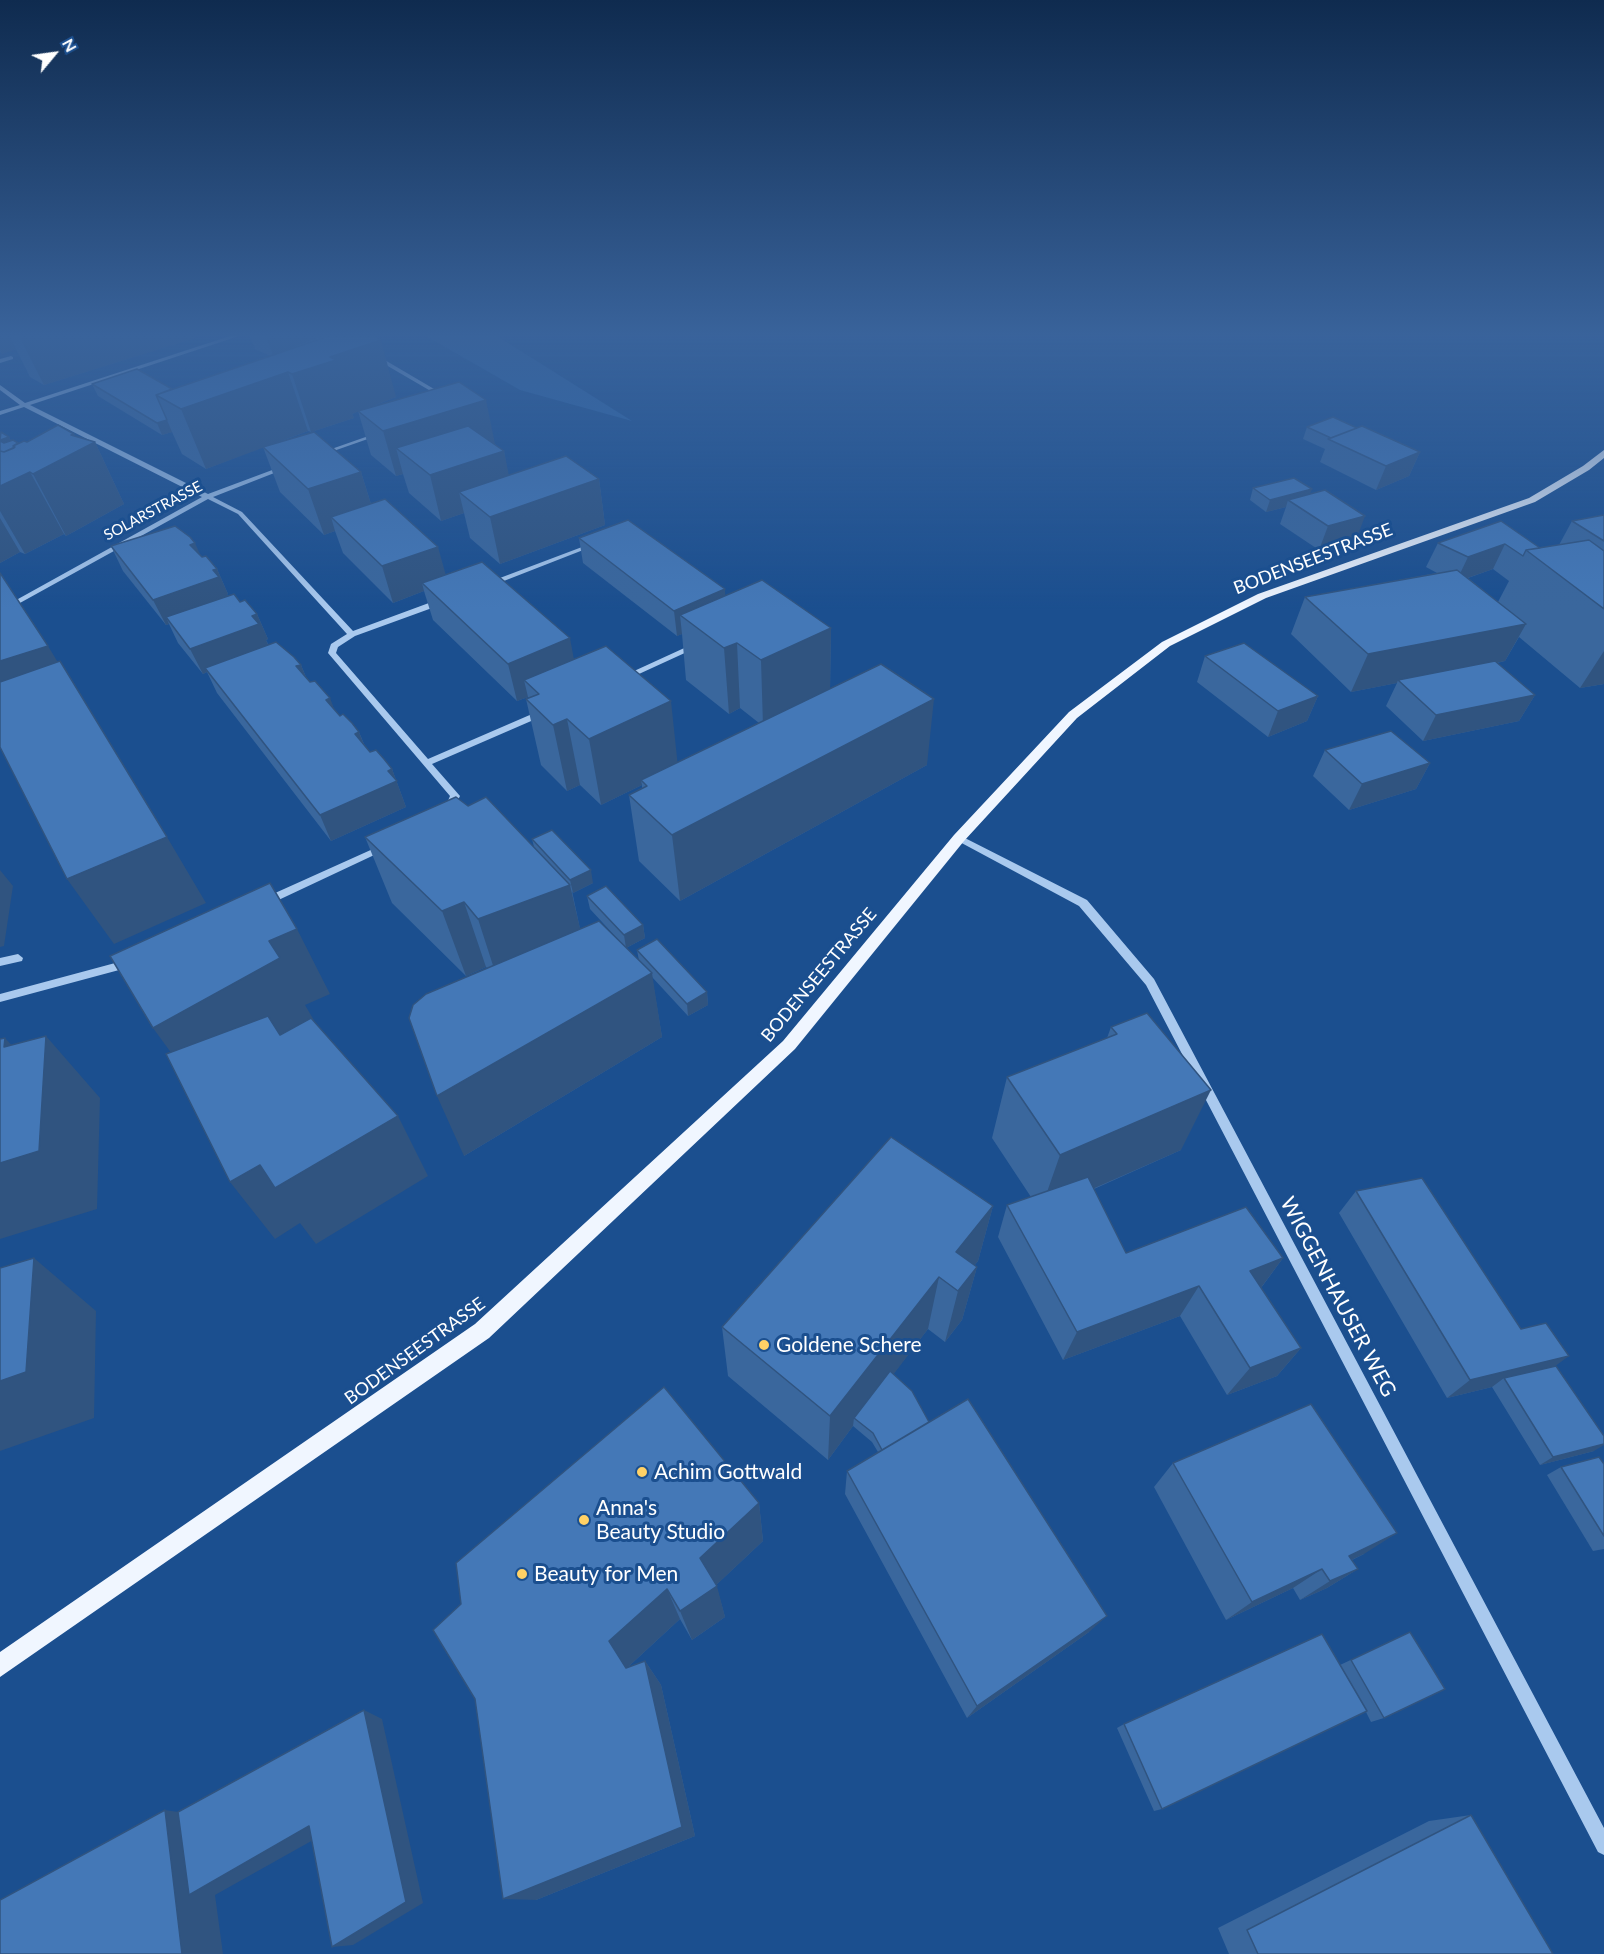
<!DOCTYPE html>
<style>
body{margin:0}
#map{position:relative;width:1604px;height:1954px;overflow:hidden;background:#1b4f8f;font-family:Lato,sans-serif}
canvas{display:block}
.north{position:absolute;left:24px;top:24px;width:60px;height:60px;-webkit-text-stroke:4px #1b4f8f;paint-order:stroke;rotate:61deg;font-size:16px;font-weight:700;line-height:24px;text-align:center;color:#fff}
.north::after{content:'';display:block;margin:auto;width:21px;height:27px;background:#fff;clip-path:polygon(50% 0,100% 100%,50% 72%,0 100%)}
</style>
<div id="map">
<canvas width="1604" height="1954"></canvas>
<div class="north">N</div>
</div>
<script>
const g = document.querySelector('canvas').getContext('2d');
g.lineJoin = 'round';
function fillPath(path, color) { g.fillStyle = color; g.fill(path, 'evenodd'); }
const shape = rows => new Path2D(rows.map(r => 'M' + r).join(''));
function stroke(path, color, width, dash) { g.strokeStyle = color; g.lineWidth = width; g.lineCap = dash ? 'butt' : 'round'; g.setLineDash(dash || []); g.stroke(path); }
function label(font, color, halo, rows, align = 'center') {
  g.font = font + ' Lato,sans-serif'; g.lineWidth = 6; g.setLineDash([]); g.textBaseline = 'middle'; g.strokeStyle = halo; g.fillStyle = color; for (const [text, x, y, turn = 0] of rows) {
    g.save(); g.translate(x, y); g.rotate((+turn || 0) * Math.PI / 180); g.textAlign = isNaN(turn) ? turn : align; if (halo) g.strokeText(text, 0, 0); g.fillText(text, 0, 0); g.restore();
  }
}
const green = shape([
 [426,336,497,336,632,421,520,390]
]);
const minor = shape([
 [230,336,239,336,30,405,208,494,283,466,287,466,287,468,213,497,242,512,353,631,437,600,443,600,443,604,355,636,338,647,336,653,428,759,539,711,545,711,545,715,432,764,460,796,452,812,449,813,444,810,450,796,328,653,331,644,347,634,238,514,208,499,0,614,0,609,202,497,24,407,0,415,0,411,20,405,0,390,0,385,25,403,230,336],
 [11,356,13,357,13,359,0,363,0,359,11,356],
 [374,356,378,356,446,396,441,397,374,358,374,356],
 [377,433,382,434,325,454,320,453,377,433],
 [590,544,596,545,491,586,484,584,590,544],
 [693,644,699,644,700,646,628,679,625,679,621,677,693,644],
 [959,835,1087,900,1154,979,1604,1828,1604,1855,1598,1852,1146,985,1079,906,956,840,954,838,956,836,959,835],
 [384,844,387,845,389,847,387,849,270,904,264,904,262,901,264,898,384,844],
 [18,954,23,958,22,961,0,966,0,958,18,954],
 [130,959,134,960,135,963,134,966,0,1002,0,994,130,959]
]);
const major = shape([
 [1604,450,1604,458,1589,470,1535,502,1266,598,1170,646,1077,718,964,841,795,1049,489,1338,0,1677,0,1652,475,1324,783,1041,954,835,1069,712,1162,642,1258,594,1529,498,1583,466,1604,450]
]);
const wall = shape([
 [0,336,194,336,195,338,44,385,30,377,16,349,2,354,0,352],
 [250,336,315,336,396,397,363,410,495,444,504,451,508,475,599,479,605,525,500,564,470,538,464,513,441,521,409,493,403,474,396,476,371,455,358,411,352,414,354,418,311,432,308,431,274,444,361,472,371,504,445,575,574,659,678,763,759,723,740,708,729,714,686,680,682,634,677,636,583,563,579,538,725,595,831,628,830,689,927,765,680,901,639,861,629,795,642,788,642,785,601,805,580,785,567,791,541,765,526,699,529,698,528,697,517,701,433,620,424,591,393,603,343,553,335,531,324,535,280,492,263,447,206,469,182,454,172,432,162,435,98,396,92,384,172,389,270,356,255,349],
 [1307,427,1357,428,1420,452,1409,476,1376,490,1320,462,1325,449,1303,439],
 [0,433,9,437,11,441,18,443,74,434,75,437,95,442,124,504,66,536,64,534,25,554,20,552,0,563],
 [1253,488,1310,494,1356,540,1319,550,1280,524,1286,507,1266,512,1250,500],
 [1604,515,1604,684,1580,688,1519,637,1505,661,1497,663,1535,695,1519,721,1423,741,1386,706,1397,683,1351,692,1291,634,1305,597,1437,573,1426,567,1438,543,1501,521,1540,548,1559,545,1572,521],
 [1493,569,1509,581,1498,602,1468,578],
 [111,546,201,556,217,569,228,594,227,594,228,596,240,602,257,614,268,639,266,640,268,644,301,665,306,677,340,716,359,732,364,744,370,752,392,769,406,807,331,841,217,693,207,672,203,674,178,643,169,624,166,625,123,571],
 [1205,656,1318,696,1307,721,1268,737,1197,682],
 [1325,750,1430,763,1416,789,1349,810,1313,776],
 [468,806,534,847,532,839,593,883,573,893,572,891,580,929,626,948,590,909,587,896,643,925,645,938,626,948,639,961,637,950,707,992,708,1005,688,1016,652,977,662,1037,464,1156,487,968,486,967,466,976,392,903,365,837],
 [1147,1013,1181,1150,1094,1189,1126,1253,1283,1258,1261,1288,1301,1348,1277,1376,1227,1395,1180,1316,1063,1360,998,1237,1007,1205,1031,1197,992,1138,1007,1077,1107,1038,1111,1027],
 [1356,1191,1521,1329,1556,1366,1594,1451,1540,1465,1492,1387,1447,1398,1339,1213],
 [993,1206,978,1261,974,1266,977,1267,962,1320,945,1342,928,1329,893,1374,1089,1632,967,1718,845,1494,847,1471,878,1452,872,1442,853,1426,828,1460,728,1376,722,1327],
 [1173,1463,1364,1554,1352,1560,1358,1569,1327,1588,1300,1600,1293,1588,1226,1620,1154,1487],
 [1604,1464,1604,1549,1593,1551,1547,1475,1561,1467],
 [759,1503,763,1541,716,1585,725,1617,692,1640,680,1619,628,1667,645,1661,661,1685,695,1836,536,1900,475,1699],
 [1410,1632,1384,1718,1371,1722,1366,1712,1162,1809,1154,1811,1117,1728,1124,1724,1340,1665],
 [1471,1815,1553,1954,1229,1954,1218,1928,1429,1821]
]);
const shadedWall = shape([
 [0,336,10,336,16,349,2,354,0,350],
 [19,336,194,336,195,338,44,385],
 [266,336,315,336,318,346,299,342,302,350,289,348,291,353,274,358],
 [381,340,396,397,352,414,354,418,311,432,292,374,309,358],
 [288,372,308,431,206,469,181,409],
 [486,400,495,444,421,468,396,448,403,474,396,476,383,431],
 [167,420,172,432,162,435,157,423],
 [74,434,81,449,95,442,124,504,66,536,33,474,30,472,64,534,25,554,0,511,0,479],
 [9,437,21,460,0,442,0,439],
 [504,451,513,496,459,492,464,513,441,521,430,475],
 [1420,452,1409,476,1376,490,1386,466],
 [361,472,375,517,331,517,335,531,324,535,308,489],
 [599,479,605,525,500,564,490,517],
 [1312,489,1307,501,1288,500,1286,507,1266,512,1270,500],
 [1365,516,1356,540,1319,550,1328,526],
 [0,518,20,552,0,563],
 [195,543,206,568,190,545],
 [1505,544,1493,569,1456,582,1468,557],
 [438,547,448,583,422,583,424,591,393,603,382,566],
 [217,569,228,594,227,594,230,602,166,617,169,624,166,625,153,600],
 [725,589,726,614,680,615,682,634,677,636,674,611],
 [257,614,268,639,266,640,270,649,205,668,207,672,203,674,190,649],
 [1526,624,1505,661,1401,682,1398,680,1397,683,1351,692,1368,654],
 [831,628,830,693,763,726,761,660],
 [570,638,577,676,524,680,528,697,517,701,508,664],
 [737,643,740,708,729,714,724,648],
 [48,646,88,712,0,727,0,661],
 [1604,651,1604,684,1580,688],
 [301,665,311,690,296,666],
 [1535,695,1519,721,1423,741,1436,715],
 [1318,696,1307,721,1268,737,1278,711],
 [330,698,340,724,326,700],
 [934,699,927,765,680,901,672,835],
 [671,701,678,767,641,780,642,785,601,805,589,739],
 [567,719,580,785,567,791,553,725],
 [359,732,369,758,355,734],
 [1430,763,1416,789,1349,810,1362,784],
 [392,769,406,807,331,841,320,815,388,771],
 [167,837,206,903,114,944,67,879],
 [0,870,13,886,4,946,0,947],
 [591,870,593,883,573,893,570,880],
 [570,885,585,950,499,984,478,919],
 [464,902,486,967,466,976,442,911],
 [643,925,645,938,626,948,624,935],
 [297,929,330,994,305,1005,315,1022,199,1091,153,1028,269,941],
 [652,973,662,1037,464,1156,437,1096],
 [707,992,708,1005,688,1016,687,1004],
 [46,1036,100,1098,97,1209,0,1239,0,1163,4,1047,5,1038,43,1079],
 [1211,1090,1181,1150,1040,1212,1060,1155],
 [398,1116,428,1176,316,1244,300,1223,275,1239,230,1182,260,1165],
 [993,1206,978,1261,956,1289,956,1252],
 [34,1258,96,1311,94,1418,0,1451,0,1381],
 [1283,1258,1260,1289,1250,1271],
 [977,1267,962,1320,945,1342,958,1291],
 [939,1277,928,1329,858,1421,854,1418,853,1426,828,1460,830,1416],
 [1199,1286,1180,1316,1063,1360,1077,1332],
 [1301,1348,1277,1376,1227,1395,1250,1368],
 [1569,1356,1543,1375,1504,1378,1492,1387,1447,1398,1470,1380],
 [1604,1444,1604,1445,1594,1451,1540,1465,1553,1457],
 [759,1503,763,1541,712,1589,717,1586,725,1617,692,1640,680,1611,700,1558],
 [1397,1533,1364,1554,1324,1573,1349,1556],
 [1322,1569,1293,1588,1226,1620,1252,1602],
 [1358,1569,1327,1588,1300,1600,1330,1581],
 [667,1589,680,1619,628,1667,626,1668,609,1641],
 [1107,1616,1089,1632,967,1718,977,1706],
 [645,1661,661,1685,695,1836,536,1900,503,1899],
 [364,1710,382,1719,423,1903,353,1945,332,1947],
 [165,1810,205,1816,309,1826,331,1830,215,1895,223,1954,182,1954]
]);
const building = shape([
 [317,336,320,336,301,343,299,342,317,336],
 [320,336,329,336,291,349,289,348,320,336],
 [329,336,373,336,381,340,330,357,336,360,292,374,288,372,181,409,156,395,329,336],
 [137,369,172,389,156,395,167,420,157,423,92,384,137,369],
 [459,382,486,400,383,431,358,411,459,382],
 [1333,417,1357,428,1331,438,1307,427,1333,417],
 [58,425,74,434,71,435,95,442,33,474,30,472,0,486,0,451,4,452,15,447,13,446,24,441,27,442,58,425],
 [468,426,504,451,430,475,396,448,468,426],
 [1362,426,1420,452,1386,466,1328,439,1362,426],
 [1,432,9,437,0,440,1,432],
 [314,432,361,472,308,489,263,447,314,432],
 [13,440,18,443,13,446,14,448,4,452,0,451,0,441,4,443,13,440],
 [566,456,599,479,490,517,459,492,566,456],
 [1294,478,1312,489,1270,500,1253,488,1294,478],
 [1325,490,1365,516,1328,526,1288,500,1325,490],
 [385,499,438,547,382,566,331,517,385,499],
 [1604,515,1604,541,1572,521,1604,515],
 [628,520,725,589,674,611,579,538,628,520],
 [1501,521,1540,548,1526,550,1523,556,1505,544,1468,557,1438,543,1501,521],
 [175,526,190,537,195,543,190,545,202,557,206,556,217,569,213,570,219,577,153,600,111,546,175,526],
 [1589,540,1604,551,1604,609,1526,550,1589,540],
 [482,562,570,638,508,664,422,583,482,562],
 [1457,570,1526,624,1368,654,1305,597,1457,570],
 [0,573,48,646,0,661,0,573],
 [762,580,831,628,761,660,737,643,724,648,680,615,762,580],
 [234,594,240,602,245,600,257,614,252,616,259,624,190,649,166,617,234,594],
 [276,642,294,657,301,665,296,666,310,682,315,681,322,689,330,698,326,700,340,716,343,714,352,723,359,732,355,734,370,752,376,750,384,759,392,769,388,771,397,781,320,815,205,668,276,642],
 [1244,643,1318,696,1278,711,1205,656,1244,643],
 [606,646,671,701,589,739,567,719,553,725,526,699,539,694,524,680,606,646],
 [60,661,167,837,67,879,0,747,0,682,60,661],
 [1495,661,1535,695,1436,715,1398,680,1495,661],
 [881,664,934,699,672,835,629,795,647,786,641,780,881,664],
 [1391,731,1430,763,1362,784,1325,750,1391,731],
 [456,797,468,806,486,797,570,885,478,919,464,902,442,911,365,837,456,797],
 [552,830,591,870,570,880,532,839,552,830],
 [270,883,297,929,269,941,280,958,153,1028,110,956,270,883],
 [606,886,643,925,624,935,587,896,606,886],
 [599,921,652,973,437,1096,409,1018,413,1005,426,994,599,921],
 [657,939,707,992,687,1004,637,950,657,939],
 [1147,1013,1211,1090,1060,1155,1007,1077,1117,1034,1111,1027,1147,1013],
 [268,1016,280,1035,311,1018,398,1116,275,1188,260,1165,230,1182,166,1054,268,1016],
 [46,1036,39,1151,0,1163,0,1039,5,1038,4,1047,46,1036],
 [891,1137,993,1206,956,1252,977,1267,958,1291,939,1277,830,1416,722,1327,891,1137],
 [1088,1177,1126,1253,1246,1207,1283,1258,1250,1271,1301,1348,1250,1368,1199,1286,1077,1332,1007,1205,1088,1177],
 [1422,1178,1521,1329,1546,1323,1569,1356,1470,1380,1356,1191,1422,1178],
 [34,1258,26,1372,0,1381,0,1268,34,1258],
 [1556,1366,1604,1436,1604,1444,1553,1457,1504,1378,1556,1366],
 [890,1371,912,1391,929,1422,882,1450,873,1433,854,1418,890,1371],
 [664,1387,759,1503,700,1558,717,1586,680,1611,667,1589,609,1641,626,1668,645,1661,682,1827,503,1899,475,1699,433,1630,461,1604,456,1563,664,1387],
 [968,1399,1107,1616,977,1706,847,1471,968,1399],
 [1311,1404,1397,1533,1349,1556,1358,1569,1330,1581,1322,1569,1252,1602,1173,1463,1311,1404],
 [1599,1457,1604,1464,1604,1536,1561,1467,1599,1457],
 [1410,1632,1445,1689,1384,1718,1351,1660,1410,1632],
 [1322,1634,1367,1711,1162,1809,1124,1724,1322,1634],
 [364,1710,406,1902,332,1947,309,1826,189,1895,178,1812,364,1710],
 [165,1810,182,1954,0,1954,0,1900,165,1810],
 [1471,1815,1553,1954,1258,1954,1247,1930,1471,1815]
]);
const markers = [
 [764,1345,6,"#ffd166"],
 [642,1472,6,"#ffd166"],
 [584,1520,6,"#ffd166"],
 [522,1574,6,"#ffd166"]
];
const farStreetnames = [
 ["SOLARSTRASSE",153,511,-28]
];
const streetNames = [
 ["BODENSEESTRASSE",1313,559,-21],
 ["BODENSEESTRASSE",819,975,-50],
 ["BODENSEESTRASSE",415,1351,-36]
];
const nearStreetnames = [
 ["WIGGENHAUSER WEG",1338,1297,62]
];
const nearPoinames = [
 ["Goldene Schere",776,1345],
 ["Achim Gottwald",654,1472],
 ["Anna's",596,1508],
 ["Beauty Studio",596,1532],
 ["Beauty for Men",534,1574]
];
fillPath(green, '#2e69ad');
fillPath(minor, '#a9c9ee');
fillPath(major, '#f0f6ff');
fillPath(wall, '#3a679d');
fillPath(shadedWall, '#305480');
fillPath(building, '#4478b7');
stroke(building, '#305480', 1.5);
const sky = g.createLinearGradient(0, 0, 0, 610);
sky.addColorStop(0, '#0f2b4f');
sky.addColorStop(0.55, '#39639b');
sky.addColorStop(1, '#39639b00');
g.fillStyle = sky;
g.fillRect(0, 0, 1604, 610);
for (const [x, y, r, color] of markers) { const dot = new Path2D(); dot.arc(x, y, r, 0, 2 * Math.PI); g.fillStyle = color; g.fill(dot); stroke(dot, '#1b4f8f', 2); }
label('15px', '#fff', '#1b4f8f', farStreetnames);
label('18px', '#fff', '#1b4f8f', streetNames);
label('21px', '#fff', '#1b4f8f', nearStreetnames);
label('21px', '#fff', '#1b4f8f', nearPoinames, 'left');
</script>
